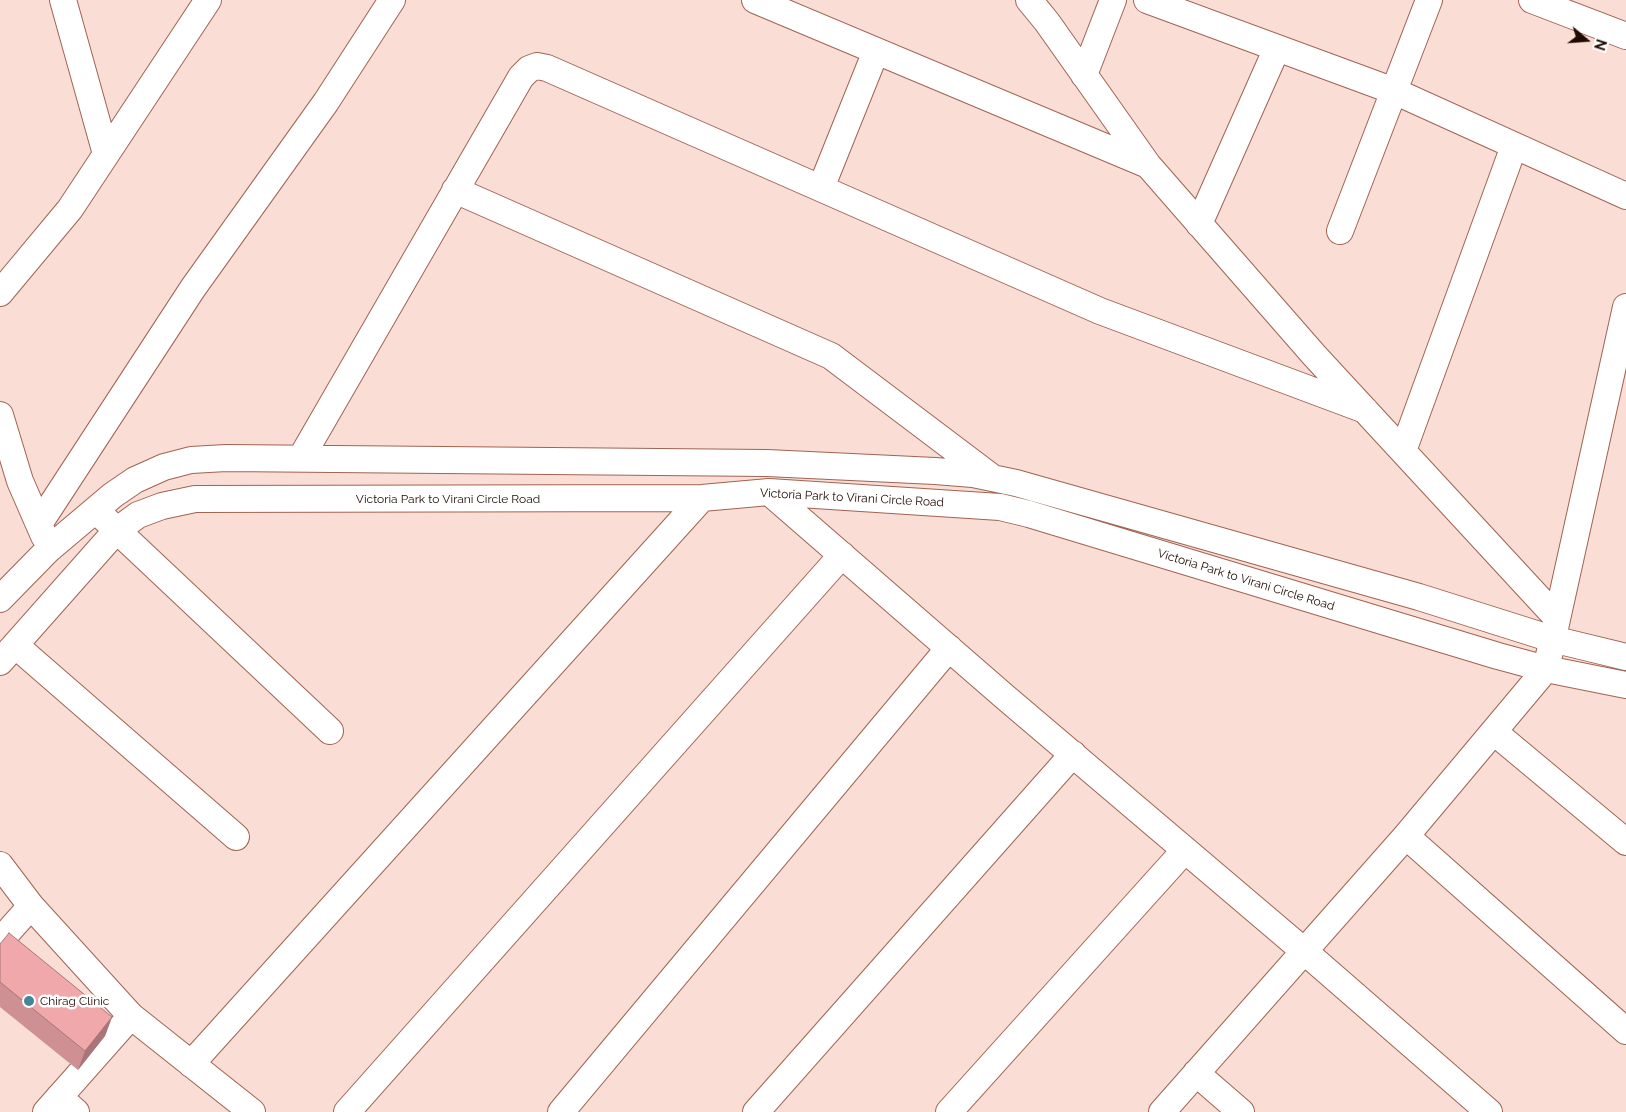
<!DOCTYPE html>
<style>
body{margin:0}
#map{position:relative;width:1626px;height:1112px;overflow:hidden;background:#faddd5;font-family:Raleway,sans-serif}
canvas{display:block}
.north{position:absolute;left:1561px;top:15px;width:50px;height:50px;-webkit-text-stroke:4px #fff;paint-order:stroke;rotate:108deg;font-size:14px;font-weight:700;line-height:20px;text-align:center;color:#210904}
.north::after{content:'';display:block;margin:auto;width:18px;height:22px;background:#210904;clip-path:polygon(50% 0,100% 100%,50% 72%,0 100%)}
</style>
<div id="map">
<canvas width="1626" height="1112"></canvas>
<div class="north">N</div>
</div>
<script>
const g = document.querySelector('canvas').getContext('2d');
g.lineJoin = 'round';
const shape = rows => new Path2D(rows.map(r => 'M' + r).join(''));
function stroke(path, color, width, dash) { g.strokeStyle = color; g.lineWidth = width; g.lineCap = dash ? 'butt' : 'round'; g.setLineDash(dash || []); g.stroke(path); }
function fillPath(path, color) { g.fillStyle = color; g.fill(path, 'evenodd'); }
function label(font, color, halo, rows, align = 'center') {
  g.font = font + ' Raleway,sans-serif'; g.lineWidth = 5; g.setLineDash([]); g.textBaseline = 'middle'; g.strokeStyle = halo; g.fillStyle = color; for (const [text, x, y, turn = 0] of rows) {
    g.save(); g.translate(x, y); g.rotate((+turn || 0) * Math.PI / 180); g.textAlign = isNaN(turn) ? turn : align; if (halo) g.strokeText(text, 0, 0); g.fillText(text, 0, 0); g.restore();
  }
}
const minor = shape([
 [63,0,106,154],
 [755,0,1148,165],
 [1029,0,1047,22,1148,165,1314,355,1557,618],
 [1147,0,1394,91,1626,196],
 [1532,0,1626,36],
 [1084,75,1113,0],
 [821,188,876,51],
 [455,190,831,356,990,476],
 [1199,224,1277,48],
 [1340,231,1429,0],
 [0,293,70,209,208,0],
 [0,415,20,481,44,536],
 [1403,451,1514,146],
 [301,458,521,77,529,69,537,66,547,68,1100,311,1365,410],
 [769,492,1005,697,1304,951,1489,1112],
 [105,519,330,731],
 [39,524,193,288,326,102,392,0],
 [0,599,49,549,113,495,135,480,164,467,191,460,226,458,767,463,935,471,973,474,1016,483,1419,597,1552,639,1626,657],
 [15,645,236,837],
 [0,662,116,531,138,515,162,506,195,499,702,498,769,492,1000,507,1029,514,1498,656,1546,669,1626,685],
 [1494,732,1626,842],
 [1406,836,1626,1031],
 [0,865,31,906,131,1016,252,1112],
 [0,941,31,906],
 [191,1064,702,498],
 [1196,1073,1241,1112],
 [59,1097,76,1112],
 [46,1112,131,1016],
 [347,1112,842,555],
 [561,1112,949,648],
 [756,1112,1073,754],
 [949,1112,1185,850],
 [1162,1112,1406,836,1546,669,1626,307]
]);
const wall = shape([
 [0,944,112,1017,105,1036,78,1070,0,1007]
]);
const shadedWall = shape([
 [112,1017,105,1036,78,1070,85,1051]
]);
const building = shape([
 [9,933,112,1017,85,1051,0,982,0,944,9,933]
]);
const markers = [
 [29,1001,6,"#438697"]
];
const streetNames = [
 ["Victoria Park to Virani Circle Road",852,498,3],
 ["Victoria Park to Virani Circle Road",448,499],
 ["Victoria Park to Virani Circle Road",1246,580,17]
];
const poiNames = [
 ["Chirag Clinic",40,1001]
];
stroke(minor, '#a16352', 28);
stroke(minor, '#fff', 26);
fillPath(wall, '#ce9093');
fillPath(shadedWall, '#a87678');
fillPath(building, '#f0a8ab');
stroke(building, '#a87678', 1);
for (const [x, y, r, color] of markers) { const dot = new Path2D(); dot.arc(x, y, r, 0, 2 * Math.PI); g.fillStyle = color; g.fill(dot); stroke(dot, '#fff', 2); }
label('12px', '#210904', '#fff', streetNames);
label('12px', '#210904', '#fff', poiNames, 'left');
</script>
